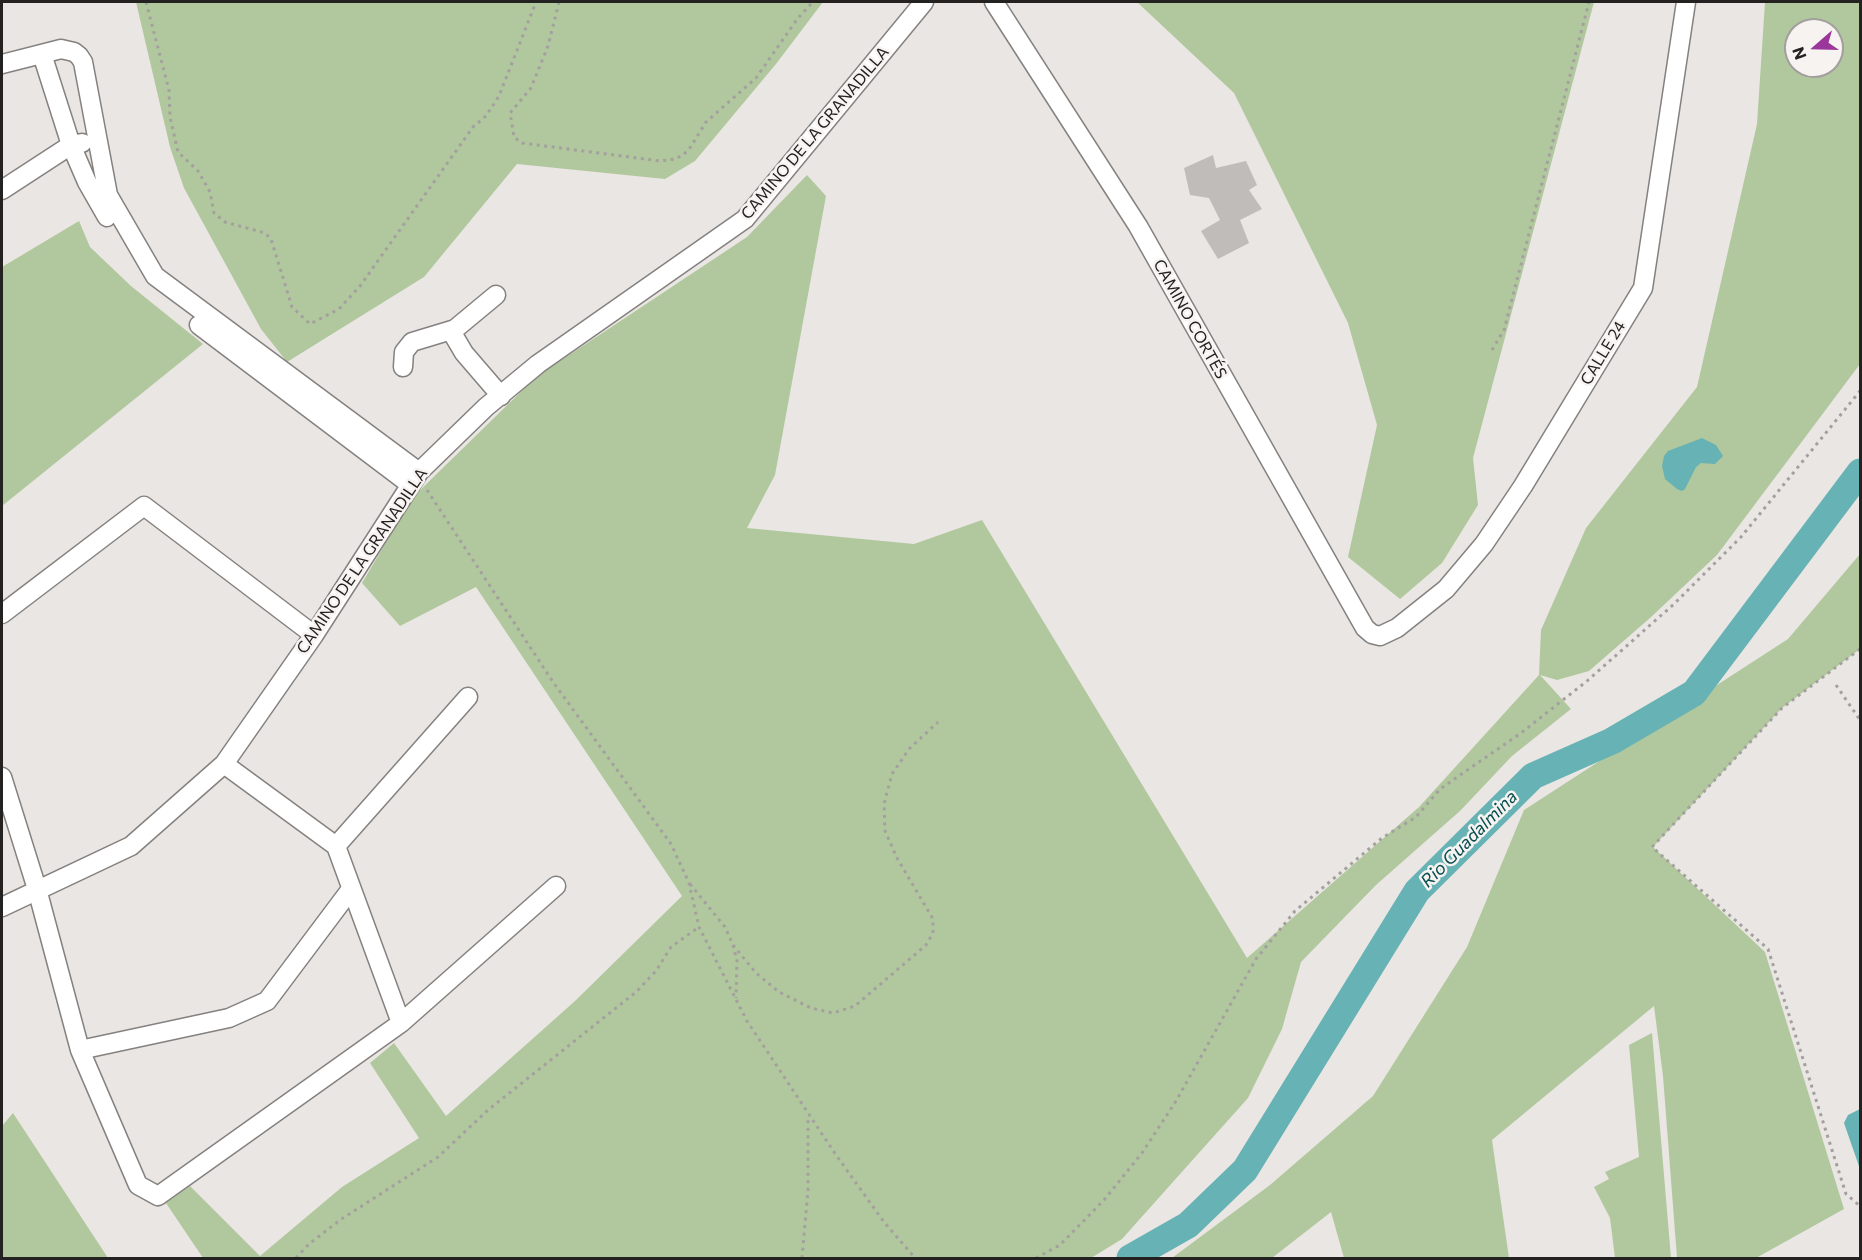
<!DOCTYPE html>
<meta charset="utf-8">
<style>
body{margin:0}
#map{position:relative;width:1862px;height:1260px;overflow:hidden;background:#eae6e3;font-family:Commissioner,sans-serif}
canvas{display:block}
.frame{position:absolute;inset:0;border:3px solid #232221;pointer-events:none}
.north{position:absolute;left:1784px;top:18px;width:60px;height:60px;box-sizing:border-box;background:#f7f3f1;border:2px solid #a29f9e;border-radius:50%;rotate:250deg;font-size:16px;font-weight:700;line-height:24px;text-align:center;color:#232221}
.north::after{content:'';display:block;margin:auto;width:21px;height:27px;background:#9b369b;clip-path:polygon(50% 0,100% 100%,50% 72%,0 100%)}
</style>
<div id="map">
<canvas width="1862" height="1260"></canvas>
<div class="frame"></div>
<div class="north">N</div>
</div>
<script>
const g = document.querySelector('canvas').getContext('2d');
g.lineJoin = 'round';
function fillPath(path, color) { g.fillStyle = color; g.fill(path, 'evenodd'); }
const shape = rows => new Path2D(rows.map(r => 'M' + r).join(''));
function stroke(path, color, width, dash) { g.strokeStyle = color; g.lineWidth = width; g.lineCap = dash ? 'butt' : 'round'; g.setLineDash(dash || []); g.stroke(path); }
function label(font, color, halo, rows, align = 'center') {
  g.font = font + ' Commissioner,sans-serif'; g.lineWidth = 5; g.setLineDash([]); g.textBaseline = 'middle'; g.strokeStyle = halo; g.fillStyle = color; for (const [text, x, y, turn = 0] of rows) {
    g.save(); g.translate(x, y); g.rotate((+turn || 0) * Math.PI / 180); g.textAlign = isNaN(turn) ? turn : align; if (halo) g.strokeText(text, 0, 0); g.fillText(text, 0, 0); g.restore();
  }
}
const green = shape([
 [136,2,823,2,776,64,695,161,665,179,517,164,424,277,287,362,261,329,184,188,170,147],
 [1137,2,1594,2,1473,458,1478,505,1442,563,1400,599,1348,557,1377,425,1348,323,1234,93],
 [1765,2,1860,2,1860,364,1717,555,1650,618,1589,671,1557,680,1540,675,1571,709,1512,756,1460,811,1376,885,1301,962,1282,1029,1248,1098,1122,1239,1091,1258,203,1258,166,1203,190,1186,260,1256,342,1187,419,1138,370,1063,394,1043,446,1116,575,1001,682,896,476,587,400,626,362,583,413,497,536,377,747,237,807,175,826,196,775,475,747,528,914,544,982,520,1247,958,1419,807,1539,675,1541,630,1586,528,1697,387,1757,124],
 [1796,30,1832,30,1832,66,1796,66],
 [79,221,90,247,131,286,203,344,2,506,2,267],
 [1860,554,1860,649,1782,708,1653,847,1765,952,1844,1209,1756,1258,1677,1258,1663,1076,1654,1006,1492,1140,1509,1258,1344,1258,1331,1212,1272,1258,1172,1258,1270,1185,1373,1096,1467,947,1524,810,1788,639],
 [1652,1033,1671,1258,1615,1258,1610,1218,1594,1187,1609,1179,1605,1172,1639,1157,1629,1045],
 [13,1113,108,1258,2,1258,2,1126]
]);
const water = shape([
 [1702,438,1716,445,1723,456,1715,464,1701,463,1696,467,1685,489,1682,491,1677,489,1665,479,1662,466,1664,456,1668,451],
 [1860,1109,1860,1169,1844,1123,1848,1115]
]);
const river = shape([
 [1130,1258,1188,1225,1245,1170,1417,891,1533,776,1612,741,1694,693,1860,472]
]);
const building = shape([
 [1213,155,1216,168,1246,161,1257,185,1249,190,1262,209,1240,220,1249,243,1218,259,1201,231,1220,220,1209,198,1190,195,1184,168]
]);
const path = shape([
 [146,2,169,90,170,117,178,152,198,171,210,192,214,213,225,222,265,233,271,239,292,307,310,324,339,309,360,286,473,127,486,116,499,96,536,2],
 [559,2,548,46,531,88,510,113,514,137,522,143,660,161,676,159,688,151,706,122,756,78,798,18,813,2],
 [1492,350,1504,330,1589,2],
 [427,490,553,682,671,844,689,883,699,927,747,1021,836,1155,884,1222,915,1258],
 [1860,649,1782,708,1652,847,1768,949,1846,1194,1860,1206],
 [1836,685,1860,720],
 [690,884,725,927,733,945,737,961,736,998],
 [733,945,756,973,779,992,811,1008,833,1013,855,1006,926,945,933,933,933,919,897,858,885,831,884,804,892,774,909,749,938,722],
 [296,1258,309,1244,340,1220,438,1157,488,1110,636,992,656,971,671,947,699,927],
 [802,1258,808,1190,808,1116],
 [1036,1258,1060,1245,1104,1200,1142,1153,1176,1101,1256,959,1295,911,1382,838,1416,817,1440,789,1521,733,1587,681,1674,604,1741,537,1860,391]
]);
const street = shape([
 [994,2,1138,226,1365,628,1372,634,1380,636,1397,628,1446,589,1484,544,1523,486,1643,288,1686,2],
 [42,54,71,145,87,182,107,217],
 [2,64,61,49,74,52,79,56,83,62,108,195,155,276,419,472],
 [2,190,71,145,82,143],
 [199,325,411,485],
 [451,331,464,353,501,396],
 [403,367,404,352,412,342,455,329,496,295],
 [2,614,144,506,314,635],
 [224,764,336,846,468,697],
 [2,777,37,889,80,1050],
 [336,846,401,1023,556,886],
 [351,889,267,1001,229,1018,80,1050,138,1185,158,1196,401,1023],
 [2,907,131,846,224,764,314,635,419,472,486,407,538,364,745,219,924,2]
]);
const streetNames = [
 ["CAMINO DE LA GRANADILLA",815,133,-50],
 ["CAMINO CORTÉS",1190,319,61],
 ["CALLE 24",1603,353,-59],
 ["CAMINO DE LA GRANADILLA",362,561,-56]
];
const waterNames = [
 ["Rio Guadalmina",1469,839,-45]
];
fillPath(green, '#b1c89e');
fillPath(water, '#67b2b4');
stroke(river, '#67b2b4', 27);
fillPath(building, '#c0bcba');
stroke(street, '#85817f', 21);
stroke(path, '#a3a09e', 3, [3, 4.5]);
stroke(street, '#fff', 18);
label('16px', '#232221', '#f7f3f1', streetNames);
label('italic 18px', '#074e50', '#f7f3f1', waterNames);
</script>
